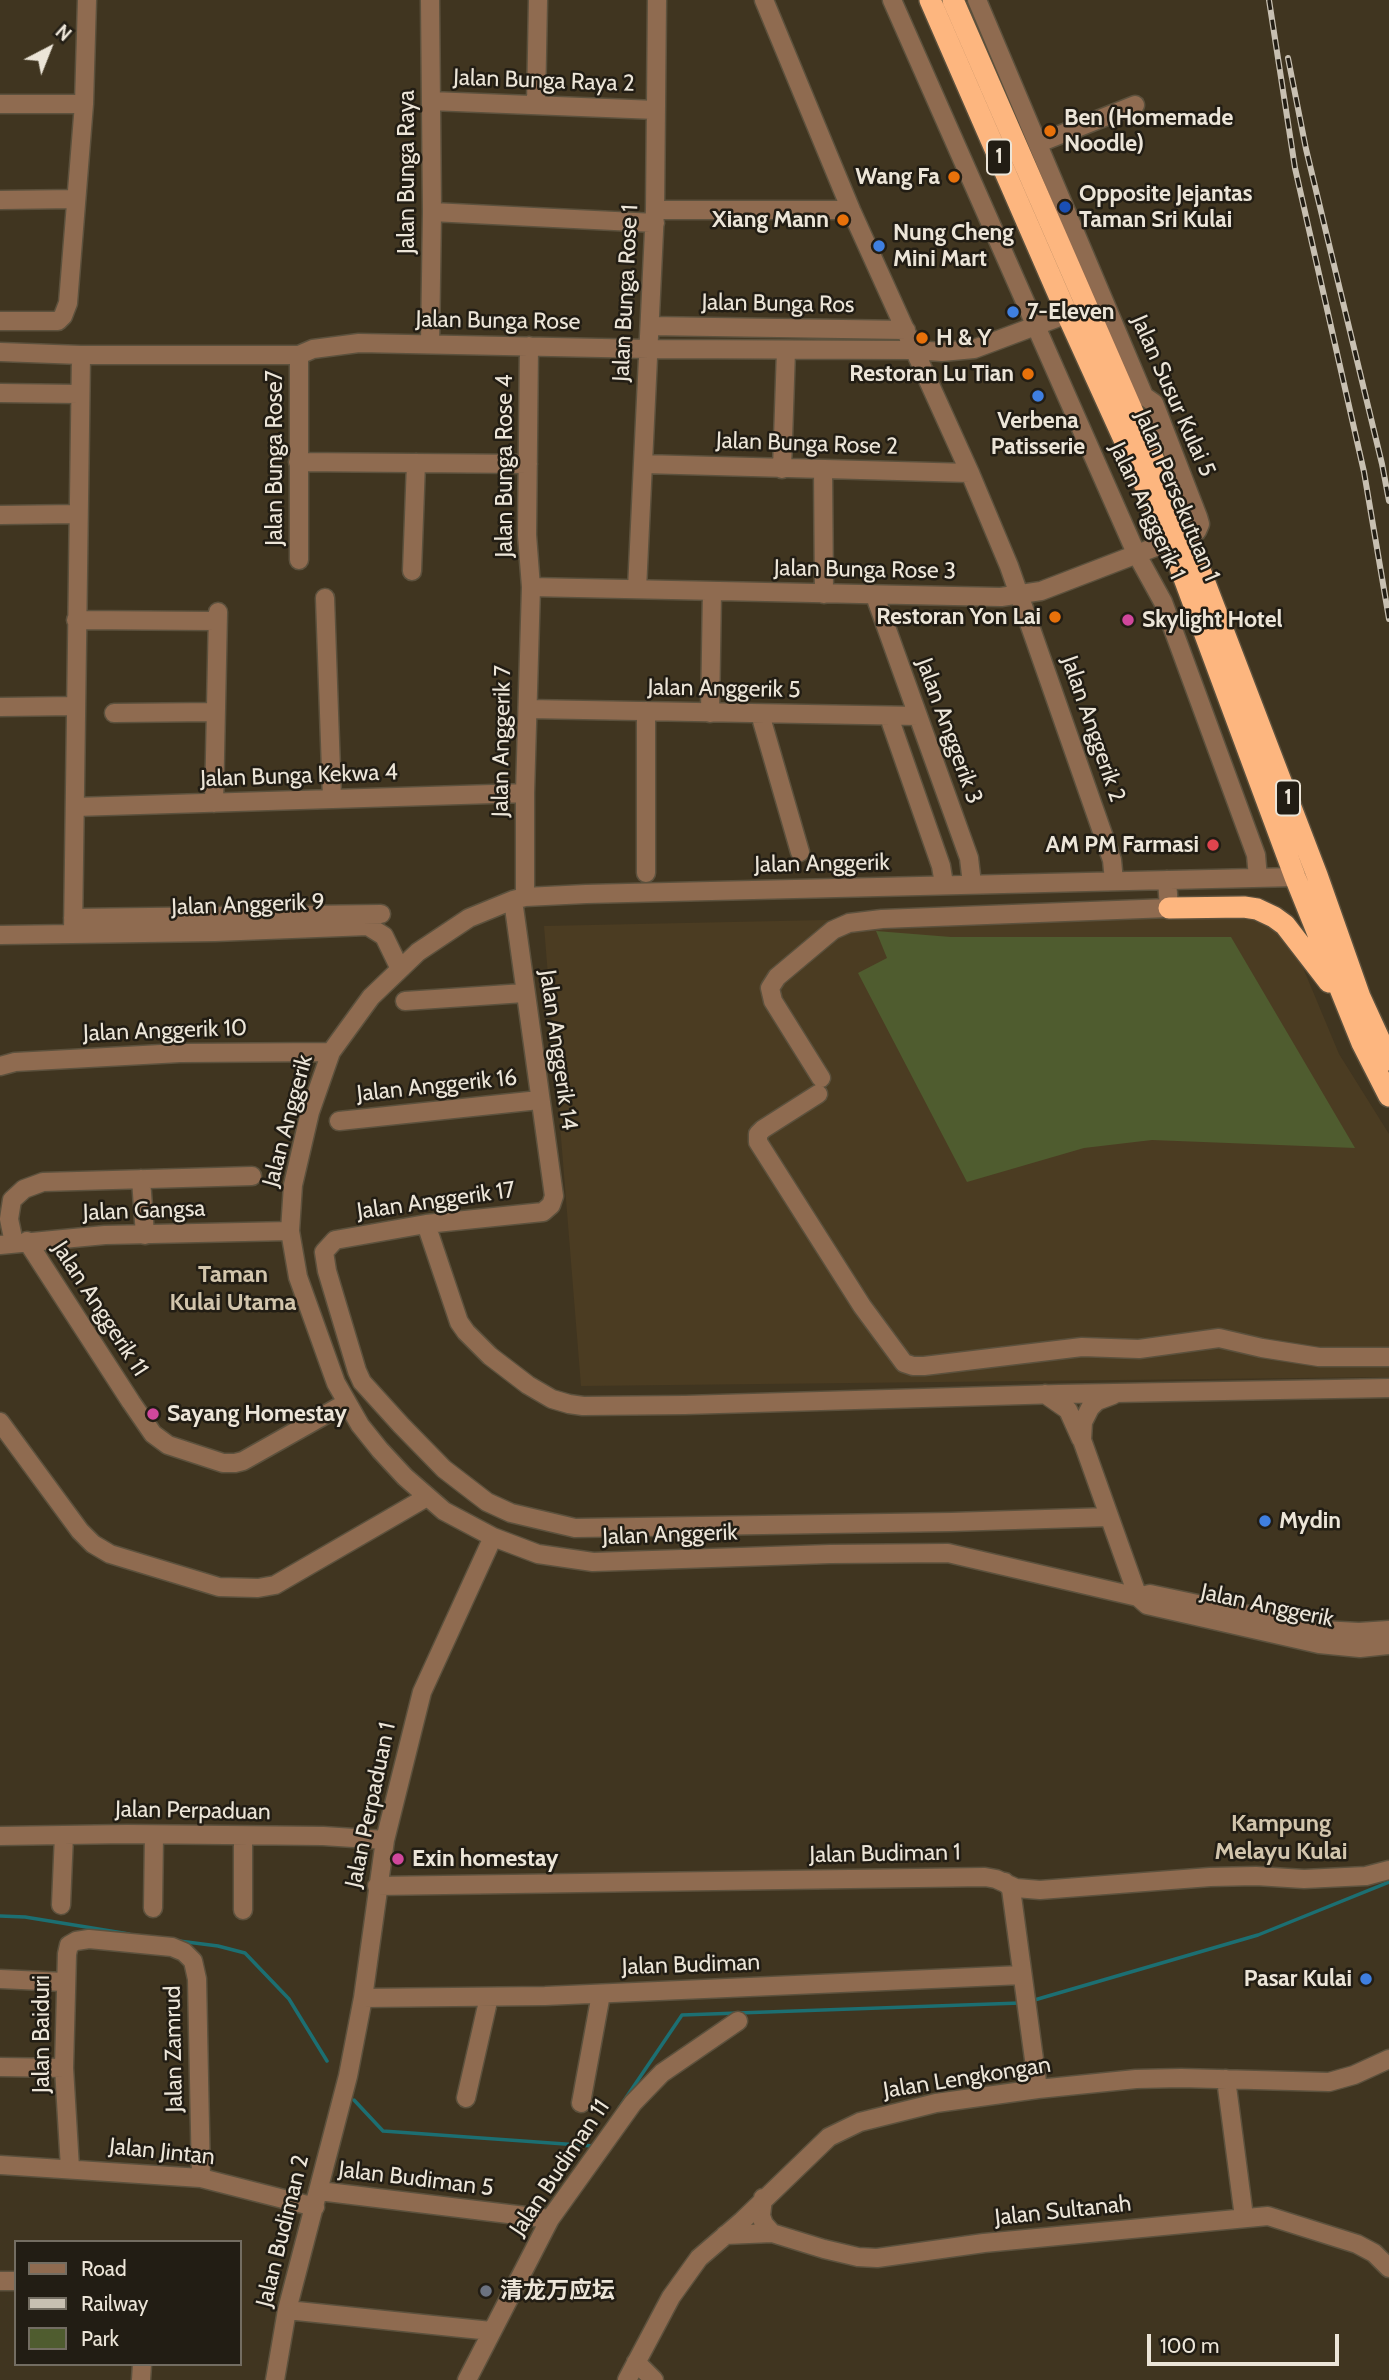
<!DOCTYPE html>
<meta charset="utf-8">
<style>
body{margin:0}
#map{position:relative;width:1389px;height:2380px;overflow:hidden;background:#403520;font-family:Cabin,sans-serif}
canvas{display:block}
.legend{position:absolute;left:14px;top:2240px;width:228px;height:126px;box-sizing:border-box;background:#221d14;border:2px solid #736d62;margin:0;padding:9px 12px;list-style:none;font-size:21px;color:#ece5d8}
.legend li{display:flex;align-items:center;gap:14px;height:35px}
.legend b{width:35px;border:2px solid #736d62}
.north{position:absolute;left:14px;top:14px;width:70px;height:70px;-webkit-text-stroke:5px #221d14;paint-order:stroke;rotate:42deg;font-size:19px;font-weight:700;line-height:28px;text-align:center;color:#ece5d8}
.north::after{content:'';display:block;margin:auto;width:24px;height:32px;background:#ece5d8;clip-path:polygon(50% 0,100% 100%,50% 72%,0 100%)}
.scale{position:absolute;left:1147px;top:2334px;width:192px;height:32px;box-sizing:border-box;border:4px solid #ece5d8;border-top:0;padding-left:9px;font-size:21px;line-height:24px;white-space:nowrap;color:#ece5d8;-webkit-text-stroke:5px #221d14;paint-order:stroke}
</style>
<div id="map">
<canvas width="1389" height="2380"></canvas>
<ul class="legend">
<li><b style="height:9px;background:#8f6b50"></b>Road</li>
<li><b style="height:9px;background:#c8c0b2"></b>Railway</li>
<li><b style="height:19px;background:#4f5c2f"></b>Park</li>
</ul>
<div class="north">N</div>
<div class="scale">100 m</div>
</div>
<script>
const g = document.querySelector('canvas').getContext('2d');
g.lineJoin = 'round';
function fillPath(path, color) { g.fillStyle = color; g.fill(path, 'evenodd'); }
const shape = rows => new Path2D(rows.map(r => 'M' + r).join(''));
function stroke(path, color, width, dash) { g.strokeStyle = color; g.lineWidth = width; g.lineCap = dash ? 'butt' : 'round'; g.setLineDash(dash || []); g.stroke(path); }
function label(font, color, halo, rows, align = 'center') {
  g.font = font + ' Cabin,"Noto Sans SC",sans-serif'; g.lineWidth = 5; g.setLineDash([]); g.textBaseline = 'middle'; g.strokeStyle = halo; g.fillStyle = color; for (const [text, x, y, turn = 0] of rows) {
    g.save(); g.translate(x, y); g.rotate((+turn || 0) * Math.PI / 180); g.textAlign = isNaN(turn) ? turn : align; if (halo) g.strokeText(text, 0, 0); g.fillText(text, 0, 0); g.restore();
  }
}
const built = shape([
 [1248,911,1291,939,1339,1054,1389,1134,1389,1377,581,1386,544,926]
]);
const green = shape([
 [876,931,951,937,1231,937,1355,1148,1152,1140,1084,1148,967,1182,858,973,887,958]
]);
const stream = shape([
 [0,1916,25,1917,129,1934],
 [179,1941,218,1946,245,1953,289,1999,327,2061],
 [1031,2001,1258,1935,1389,1882],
 [354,2100,383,2131,593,2146],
 [619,2108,682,2015,1020,2003]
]);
const minor = shape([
 [430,0,432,212,430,344],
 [764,0,851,210,970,473,1009,566,1112,860,1114,881],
 [892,0,1136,553,1163,602,1256,855,1258,878],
 [431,101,656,110],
 [0,104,84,104],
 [536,105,538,0],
 [1039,143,1135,105],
 [0,200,75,199],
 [655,210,851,210],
 [432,212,655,223],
 [0,321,58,321,63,316,68,303,84,104,87,0],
 [650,326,906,330],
 [0,352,81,355,299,355,313,349,359,343,649,349,915,350,942,352,974,349,1078,310],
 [299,355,299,560],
 [0,393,79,394],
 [298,462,528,464],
 [643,464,970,473],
 [782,469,786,350],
 [823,469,824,594],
 [0,515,78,514],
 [412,571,416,463],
 [531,587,1001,597,1041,591,1197,531,1200,524,1198,517,1154,403,1144,396,977,0],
 [637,589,655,210,657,0],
 [875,596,969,858,972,884],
 [325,598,332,799],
 [76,620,217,621],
 [0,707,75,706],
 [528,709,918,716],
 [114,713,215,712],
 [710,713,712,591],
 [760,714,800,852],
 [889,717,941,866,944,884],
 [214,803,218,612],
 [75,807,525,793],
 [646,873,646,711],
 [1295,877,586,894,525,897,513,900,469,918,418,952,371,997,331,1052,310,1112,293,1185,290,1231,298,1277,336,1383,360,1425,380,1450,405,1477,444,1511,493,1537,538,1554,593,1562,830,1554,948,1553,1138,1597,1150,1594,1321,1630,1359,1632,1389,1630],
 [525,897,525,793,531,587,527,535,529,346],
 [513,900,554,1196,551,1205,543,1212,426,1224,335,1240,324,1252,327,1271,357,1371,362,1382,401,1425,444,1469,487,1502,511,1513,575,1528,951,1522,1109,1517],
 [73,918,381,914],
 [73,933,81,355],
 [0,935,215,932,368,926,384,936,400,969],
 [405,1001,524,993],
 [0,1066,15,1062,180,1053,331,1052],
 [821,1078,773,1001,770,988,777,977,833,930,849,923,882,919,1169,908,1167,880],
 [818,1094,763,1129,758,1134,758,1142,862,1306,904,1363,913,1366,924,1366,1082,1347,1139,1349,1219,1338,1262,1348,1319,1357,1389,1357],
 [339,1121,539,1100],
 [141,1179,145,1235],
 [426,1224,459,1322,466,1332,490,1356,528,1385,552,1399,569,1404,583,1406,685,1405,1059,1394,1389,1388],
 [27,1241,131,1402,153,1434,168,1445,223,1463,235,1463,243,1461,346,1403],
 [14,1243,9,1219,12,1200,24,1189,43,1182,252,1176],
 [0,1245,105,1235,290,1231],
 [1045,1394,1068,1410,1081,1439],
 [1113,1395,1097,1401,1090,1408,1083,1422,1082,1440,1138,1597,1147,1605,1319,1644,1360,1648,1389,1645],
 [0,1422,80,1531,93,1544,110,1554,219,1587,258,1588,275,1585,427,1497],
 [0,1836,127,1834,323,1836,385,1840],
 [243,1836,243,1910],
 [1005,1882,1011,1889,1038,2089],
 [377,1886,985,1877,996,1879,1016,1888,1040,1890,1210,1877,1256,1876,1304,1879,1366,1876,1389,1870],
 [61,1905,64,1835],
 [153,1908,154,1835],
 [0,1979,64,1982],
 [363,1998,545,1996,1022,1975],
 [0,2067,64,2068],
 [1226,2079,1244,2217],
 [466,2098,489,1997],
 [581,2103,601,1994],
 [0,2165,201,2178,315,2207],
 [70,2168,64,2068,67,1954,69,1945,76,1941,89,1939,172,1947,184,1952,193,1961,197,1979,201,2178],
 [319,2191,550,2219],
 [763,2198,761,2216,764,2224,772,2233,824,2249,858,2257,877,2258,984,2243,1268,2216,1357,2244,1374,2253,1389,2268],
 [725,2235,772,2233],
 [0,2281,16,2281],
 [287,2310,491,2331],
 [636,2362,654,2380],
 [141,2380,142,2364],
 [275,2380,287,2310,348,2076,363,1998,385,1840,422,1692,493,1537],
 [467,2380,550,2219,633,2103,662,2073,738,2021],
 [627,2380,671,2297,699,2258,742,2221,829,2137,860,2122,936,2103,1038,2089,1136,2079,1181,2078,1329,2082,1354,2075,1389,2059]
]);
const highway = shape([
 [930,0,1067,314,1171,543,1295,877,1362,1043,1389,1096],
 [953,0,1187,536,1317,875,1360,997,1389,1060],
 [1169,908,1244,907,1257,909,1274,917,1285,925,1329,982]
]);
const rail = shape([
 [1269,0,1295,168,1364,472,1389,619],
 [1288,58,1306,149,1382,464,1389,501]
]);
const markers = [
 [1050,131,7,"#e8710a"],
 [954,177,7,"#e8710a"],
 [1065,207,7,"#1a4fb4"],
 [843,220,7,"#e8710a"],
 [879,246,7,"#3f7fe0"],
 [1013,312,7,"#3f7fe0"],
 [922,338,7,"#e8710a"],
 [1028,374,7,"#e8710a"],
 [1038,396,7,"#3f7fe0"],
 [1055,617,7,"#e8710a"],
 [1128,620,7,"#d1479c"],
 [1213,845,7,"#e0444e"],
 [153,1414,7,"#d1479c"],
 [1265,1521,7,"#3f7fe0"],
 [398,1859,7,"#d1479c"],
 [1366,1979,7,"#3f7fe0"],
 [486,2291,7,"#6b7280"]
];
const shields = [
 [999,157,24],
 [1288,798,24]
];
const shieldNames = [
 ["1",999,157],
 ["1",1288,798]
];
const streetNames = [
 ["Jalan Bunga Raya 2",544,81,2],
 ["Jalan Bunga Raya",407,172,-90],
 ["Jalan Bunga Rose 1",626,293,-87],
 ["Jalan Bunga Ros",778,304,1],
 ["Jalan Bunga Rose",498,321,1],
 ["Jalan Susur Kulai 5",1173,396,66],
 ["Jalan Bunga Rose 2",807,444,2],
 ["Jalan Bunga Rose7",275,458,-90],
 ["Jalan Bunga Rose 4",505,466,-90],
 ["Jalan Persekutuan 1",1177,496,67],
 ["Jalan Anggerik 1",1147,511,65],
 ["Jalan Bunga Rose 3",865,570,1],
 ["Jalan Anggerik 5",724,689,1],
 ["Jalan Anggerik 2",1093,729,71],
 ["Jalan Anggerik 3",949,731,70],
 ["Jalan Anggerik 7",502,741,-89],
 ["Jalan Bunga Kekwa 4",299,776,-2],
 ["Jalan Anggerik",822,864,-1],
 ["Jalan Anggerik 9",248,905,-2],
 ["Jalan Anggerik 10",165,1031,-2],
 ["Jalan Anggerik 14",558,1050,82],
 ["Jalan Anggerik 16",437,1086,-6],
 ["Jalan Anggerik",288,1121,-75],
 ["Jalan Anggerik 17",436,1201,-8],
 ["Jalan Gangsa",144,1211,-2],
 ["Jalan Anggerik 11",100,1309,57],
 ["Jalan Anggerik",670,1535,-2],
 ["Jalan Anggerik",1267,1606,12],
 ["Jalan Perpaduan 1",371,1805,-78],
 ["Jalan Perpaduan",193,1811,1],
 ["Jalan Budiman 1",885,1854,-1],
 ["Jalan Budiman",691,1965,-2],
 ["Jalan Baiduri",42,2034,-90],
 ["Jalan Zamrud",174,2049,-91],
 ["Jalan Lengkongan",967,2078,-9],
 ["Jalan Jintan",162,2152,6],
 ["Jalan Budiman 11",560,2168,-56],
 ["Jalan Budiman 5",416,2179,7],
 ["Jalan Sultanah",1063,2211,-6],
 ["Jalan Budiman 2",283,2231,-76]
];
const poiNames = [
 ["Ben (Homemade",1064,118],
 ["Noodle)",1064,144],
 ["Wang Fa",940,177,"right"],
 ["Opposite Jejantas",1079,194],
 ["Taman Sri Kulai",1079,220],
 ["Xiang Mann",829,220,"right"],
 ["Nung Cheng",893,233],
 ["Mini Mart",893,259],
 ["7-Eleven",1027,312],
 ["H & Y",936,338],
 ["Restoran Lu Tian",1014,374,"right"],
 ["Verbena",1038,421,"center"],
 ["Patisserie",1038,447,"center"],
 ["Restoran Yon Lai",1041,617,"right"],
 ["Skylight Hotel",1142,620],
 ["AM PM Farmasi",1199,845,"right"],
 ["Sayang Homestay",167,1414],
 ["Mydin",1279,1521],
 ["Exin homestay",412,1859],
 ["Pasar Kulai",1352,1979,"right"],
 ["清龙万应坛",500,2291]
];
const neighbourhoodNames = [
 ["Taman",233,1275],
 ["Kulai Utama",233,1303],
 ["Kampung",1281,1824],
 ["Melayu Kulai",1281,1852]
];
fillPath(built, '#4b3c22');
fillPath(green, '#4f5c2f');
stroke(stream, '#1c6f72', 3.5);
stroke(minor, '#5c513d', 21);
stroke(highway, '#5c513d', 24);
stroke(minor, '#8f6b50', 18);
stroke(highway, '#fdb67f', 21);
stroke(rail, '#c8c0b2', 6);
stroke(rail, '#221d14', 3.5, [10]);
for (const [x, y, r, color] of markers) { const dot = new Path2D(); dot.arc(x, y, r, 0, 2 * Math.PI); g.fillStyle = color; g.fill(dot); stroke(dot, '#221d14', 2.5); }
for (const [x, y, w] of shields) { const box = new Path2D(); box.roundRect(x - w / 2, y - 17.5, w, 35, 5); g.fillStyle = '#221d14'; g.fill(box); stroke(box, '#ece5d8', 2); }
label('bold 21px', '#ece5d8', null, shieldNames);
label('23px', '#ece5d8', '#221d14', streetNames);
label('bold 23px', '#ece5d8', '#221d14', poiNames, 'left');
label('bold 24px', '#d2c5ac', '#221d14', neighbourhoodNames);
</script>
